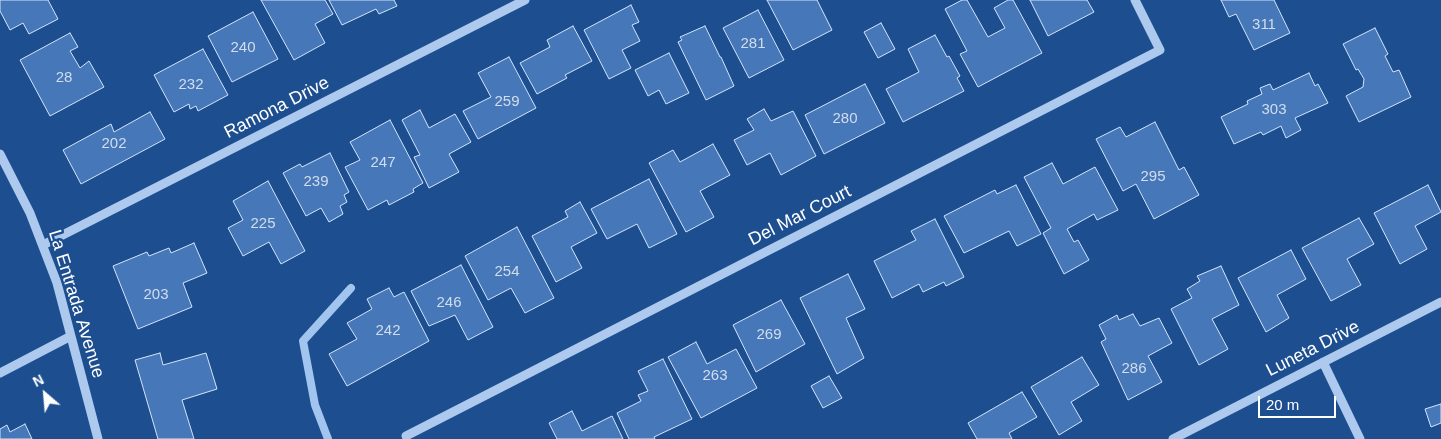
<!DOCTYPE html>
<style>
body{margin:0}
#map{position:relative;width:1441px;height:439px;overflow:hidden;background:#1d4f90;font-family:Arial,sans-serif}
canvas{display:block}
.north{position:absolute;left:20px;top:369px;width:50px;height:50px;-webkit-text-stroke:4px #1d4f90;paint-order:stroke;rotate:333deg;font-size:14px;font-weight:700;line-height:20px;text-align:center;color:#fff}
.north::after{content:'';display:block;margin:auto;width:18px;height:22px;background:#fff;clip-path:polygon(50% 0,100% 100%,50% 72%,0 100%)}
.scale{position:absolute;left:1258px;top:396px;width:78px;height:22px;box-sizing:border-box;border:2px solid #fff;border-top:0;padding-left:6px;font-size:15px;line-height:18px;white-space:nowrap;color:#fff;-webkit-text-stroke:4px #1d4f90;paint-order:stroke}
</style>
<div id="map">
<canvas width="1441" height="439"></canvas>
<div class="north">N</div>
<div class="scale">20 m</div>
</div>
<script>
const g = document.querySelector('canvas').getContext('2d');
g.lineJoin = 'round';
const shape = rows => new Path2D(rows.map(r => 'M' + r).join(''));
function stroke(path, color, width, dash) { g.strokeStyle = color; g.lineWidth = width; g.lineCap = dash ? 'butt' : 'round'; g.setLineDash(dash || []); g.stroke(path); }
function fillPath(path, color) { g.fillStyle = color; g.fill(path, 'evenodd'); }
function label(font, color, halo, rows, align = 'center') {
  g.font = font + ' Arial,sans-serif'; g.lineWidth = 5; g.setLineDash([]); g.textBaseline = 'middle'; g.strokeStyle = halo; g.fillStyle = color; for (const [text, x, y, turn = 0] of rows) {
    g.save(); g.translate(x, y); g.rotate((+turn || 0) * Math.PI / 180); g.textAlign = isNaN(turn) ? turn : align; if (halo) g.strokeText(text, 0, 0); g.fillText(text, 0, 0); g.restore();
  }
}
const stream = shape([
 [328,439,315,405,303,341,351,288]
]);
const building = shape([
 [0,0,48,0,58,19,29,34,23,23,10,30,0,11,0,0],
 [261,0,325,0,333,14,315,24,325,43,294,60,261,0],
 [329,0,394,0,397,6,379,14,376,9,342,25,329,0],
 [767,0,817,0,832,30,793,50,767,0],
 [962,0,967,0,988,37,1005,28,994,8,1008,0,1013,0,1042,53,978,87,960,54,967,51,945,9,962,0],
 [1030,0,1087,0,1094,12,1048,36,1030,0],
 [1221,0,1274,0,1290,33,1254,50,1236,14,1229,17,1221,0],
 [631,5,639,22,632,25,640,41,622,50,631,68,609,79,584,30,631,5],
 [758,10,784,60,749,78,723,28,758,10],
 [253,12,278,59,232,82,208,36,253,12],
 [881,23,895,49,878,58,864,32,881,23],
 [573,26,592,61,565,75,567,78,537,94,520,63,550,47,547,40,573,26],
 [705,26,720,57,721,57,734,86,706,100,678,42,682,40,680,37,705,26],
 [1375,28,1388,54,1385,56,1393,72,1399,70,1411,97,1359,122,1346,96,1363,87,1364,79,1358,69,1356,70,1343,44,1375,28],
 [70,33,78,47,70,51,80,68,89,61,104,87,50,116,20,60,70,33],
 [935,35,947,57,949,56,960,76,957,78,964,91,903,122,886,89,919,72,908,49,935,35],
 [203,49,228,95,198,111,196,106,190,109,189,104,174,112,154,75,203,49],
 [669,53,689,93,666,104,659,90,648,96,635,70,669,53],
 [509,57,536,108,478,139,463,111,491,97,478,73,509,57],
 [1309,73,1315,86,1318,84,1328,103,1295,118,1301,130,1286,138,1281,126,1263,135,1261,132,1234,144,1221,117,1248,104,1247,101,1262,94,1260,88,1270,84,1273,90,1309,73],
 [865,84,885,123,824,154,805,115,865,84],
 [764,109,771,121,793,111,816,156,781,175,770,153,747,165,734,140,754,130,747,119,764,109],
 [420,110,429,128,455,114,471,142,449,154,459,172,429,188,414,157,420,155,402,120,420,110],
 [150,112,165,139,81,184,63,150,111,124,114,132,150,112],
 [390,120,423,183,413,189,414,192,389,205,387,200,368,210,345,167,360,160,350,142,390,120],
 [1155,122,1179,170,1184,167,1199,195,1154,219,1136,184,1123,191,1096,139,1120,127,1126,137,1155,122],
 [713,144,730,175,700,191,714,217,686,232,649,163,673,150,680,162,713,144],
 [330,153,349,192,344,195,347,202,340,206,343,214,329,222,321,208,306,216,283,173,300,164,302,167,330,153],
 [1052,163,1063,184,1095,167,1118,210,1097,220,1094,214,1067,229,1074,242,1078,240,1089,260,1064,274,1043,233,1051,228,1024,177,1052,163],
 [649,179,677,234,649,248,637,224,607,239,591,209,649,179],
 [268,181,305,251,281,264,269,242,243,256,228,228,243,220,233,201,268,181],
 [1016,185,1041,234,1017,246,1009,231,964,253,944,216,995,190,997,194,1016,185],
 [1428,185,1441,212,1415,226,1427,249,1400,264,1374,213,1428,185],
 [580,202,597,233,571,247,582,268,556,282,532,236,568,217,565,211,580,202],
 [1359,218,1374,244,1347,259,1361,285,1331,301,1302,248,1359,218],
 [935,219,964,277,946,286,944,282,923,292,919,284,892,298,874,261,916,240,911,231,935,219],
 [517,227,554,298,525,313,511,288,488,300,465,256,517,227],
 [194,243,207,273,183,283,192,307,138,329,113,266,147,252,149,256,169,248,171,253,194,243],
 [1291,250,1306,279,1277,295,1289,318,1266,332,1238,278,1291,250],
 [461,265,493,327,468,340,455,315,429,326,411,291,461,265],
 [1221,266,1239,305,1212,319,1228,349,1199,365,1171,309,1192,298,1187,289,1200,281,1197,276,1221,266],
 [848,274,865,309,846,318,864,358,837,374,800,298,848,274],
 [389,288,394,297,404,292,429,341,347,386,329,354,357,339,347,323,372,309,367,299,389,288],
 [781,300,805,344,756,372,733,325,781,300],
 [1133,314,1140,326,1159,318,1172,343,1148,356,1162,382,1128,400,1101,342,1106,339,1099,325,1117,315,1119,320,1133,314],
 [696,342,707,364,736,349,757,388,701,418,668,357,696,342],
 [160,353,163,365,206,353,217,389,182,400,194,439,158,439,135,360,160,353],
 [1082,357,1099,385,1071,402,1082,421,1059,435,1031,387,1082,357],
 [663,359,692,419,654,437,655,439,629,439,617,413,641,401,638,395,648,391,638,371,663,359],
 [829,376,842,398,823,408,811,386,829,376],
 [1022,392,1037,417,1009,433,1012,439,977,439,968,423,1022,392],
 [1441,404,1441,423,1431,427,1425,409,1441,404],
 [572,411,582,431,612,416,623,439,557,439,549,423,572,411],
 [25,424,32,439,0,439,0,429,7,425,10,432,25,424]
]);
const minor = shape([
 [0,154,30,213,57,283,98,439],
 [43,245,525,0],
 [1323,362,1360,439],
 [0,373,71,336],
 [406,436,1160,50,1135,0],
 [1173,439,1441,302]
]);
const numberNames = [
 ["311",1264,25],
 ["281",753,44],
 ["240",243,48],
 ["28",64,78],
 ["232",191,85],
 ["259",507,102],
 ["303",1274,110],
 ["280",845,119],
 ["202",114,144],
 ["247",383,163],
 ["295",1153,177],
 ["239",316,182],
 ["225",263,224],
 ["254",507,272],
 ["203",156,295],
 ["246",449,303],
 ["242",388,331],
 ["269",769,335],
 ["286",1134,369],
 ["263",715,376]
];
const streetNames = [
 ["Ramona Drive",277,108,-27],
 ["Del Mar Court",800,216,-27],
 ["La Entrada Avenue",76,304,73],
 ["Luneta Drive",1313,349,-27]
];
stroke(stream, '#a1c5ef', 8);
fillPath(building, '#4677b8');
stroke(building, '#d3e4fa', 1);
stroke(minor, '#adcaee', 9);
label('15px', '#d1dded', null, numberNames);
label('18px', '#fff', '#1d4f90', streetNames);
</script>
